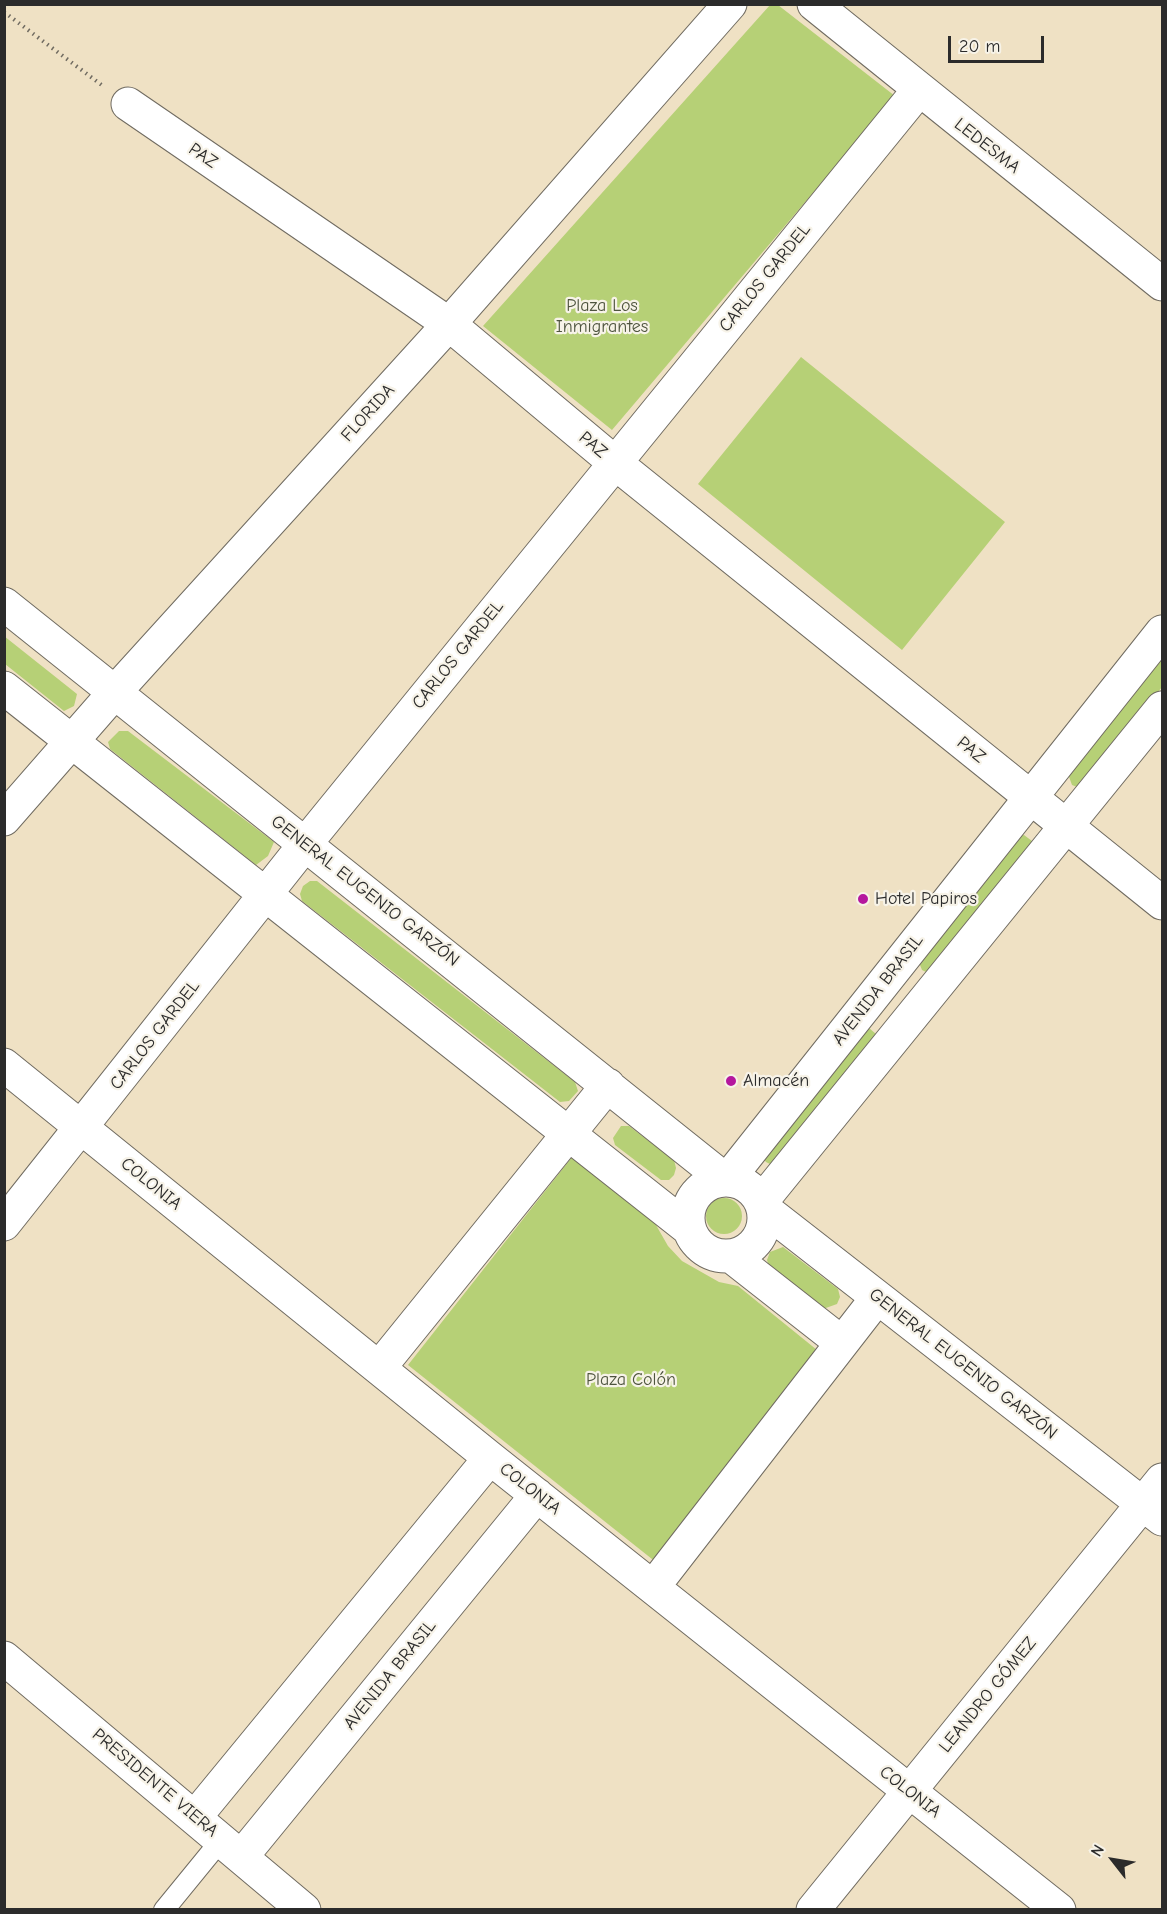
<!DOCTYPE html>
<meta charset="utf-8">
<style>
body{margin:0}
#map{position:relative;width:1167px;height:1914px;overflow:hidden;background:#efe1c4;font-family:"Comic Neue",sans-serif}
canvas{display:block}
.frame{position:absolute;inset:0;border:6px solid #2b2b2b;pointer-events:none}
.north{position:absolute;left:1083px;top:1830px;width:60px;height:60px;-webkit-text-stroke:4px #f7f3e8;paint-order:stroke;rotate:301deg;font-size:16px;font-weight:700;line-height:24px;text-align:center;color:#2b2b2b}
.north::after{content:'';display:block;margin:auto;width:21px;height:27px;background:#2b2b2b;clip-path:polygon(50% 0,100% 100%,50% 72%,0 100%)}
.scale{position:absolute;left:948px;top:36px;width:96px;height:27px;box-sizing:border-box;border:3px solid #2b2b2b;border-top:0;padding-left:8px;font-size:18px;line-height:21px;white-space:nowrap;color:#2b2b2b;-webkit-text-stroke:4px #f7f3e8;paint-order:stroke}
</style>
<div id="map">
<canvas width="1167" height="1914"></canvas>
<div class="frame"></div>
<div class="north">N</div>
<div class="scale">20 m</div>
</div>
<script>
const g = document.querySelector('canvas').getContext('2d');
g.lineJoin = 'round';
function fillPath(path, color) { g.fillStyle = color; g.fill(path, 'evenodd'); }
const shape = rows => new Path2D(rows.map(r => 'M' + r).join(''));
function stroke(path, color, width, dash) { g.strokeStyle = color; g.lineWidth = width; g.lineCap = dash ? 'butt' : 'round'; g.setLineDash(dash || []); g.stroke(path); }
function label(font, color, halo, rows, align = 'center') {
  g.font = font + ' "Comic Neue",sans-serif'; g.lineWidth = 4.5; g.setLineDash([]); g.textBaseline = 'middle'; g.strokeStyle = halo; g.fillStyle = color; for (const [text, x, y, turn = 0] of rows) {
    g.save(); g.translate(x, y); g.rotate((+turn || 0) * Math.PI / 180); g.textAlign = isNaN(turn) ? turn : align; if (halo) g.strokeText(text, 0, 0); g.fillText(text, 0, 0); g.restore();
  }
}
const green = shape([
 [770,5,778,5,895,96,612,430,483,326],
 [801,357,1005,522,902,650,698,484],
 [4,636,77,694,74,706,64,711,5,664],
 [1162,657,1162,687,1083,785,1077,787,1072,785,1068,774],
 [119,731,128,731,274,842,268,856,256,865,110,749,108,742],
 [1024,835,1032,841,1032,849,926,972,922,970,918,960,1018,836],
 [310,881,317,881,575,1082,578,1091,569,1101,560,1102,302,901,300,894,303,886],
 [869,1028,876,1034,772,1165,766,1162,763,1158,862,1029],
 [621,1126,629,1126,674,1160,676,1168,674,1175,669,1180,661,1180,615,1145,613,1138],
 [572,1157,652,1218,668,1246,682,1261,719,1282,738,1286,817,1350,657,1563,408,1365],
 '706 1216a18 18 0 1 1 36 0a18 18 0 1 1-36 0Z',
 [783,1247,838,1289,840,1297,837,1304,823,1309,769,1266,767,1260,770,1252]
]);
const path = shape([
 [4,12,103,86]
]);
const lane = shape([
 [164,1910,222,1839]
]);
const street = shape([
 [814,4,1162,284],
 [128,104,449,324,614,462,1162,903],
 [4,604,724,1179],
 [4,688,689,1229],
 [4,819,114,693,449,324,730,4],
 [4,1065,490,1458,1059,1910],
 [728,1179,1162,632],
 '688 1218a38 38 0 1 1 76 0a38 38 0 1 1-76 0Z',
 [761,1202,1162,708],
 [763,1208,1162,1519],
 [4,1224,306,843,918,91],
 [731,1256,842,1343],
 [379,1368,608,1085],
 [653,1587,877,1298],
 [4,1658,304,1910],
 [195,1817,490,1458],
 [242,1856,537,1495],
 [813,1910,1162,1480]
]);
const markers = [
 [863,899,6,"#b5179e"],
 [731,1081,6,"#b5179e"]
];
const streetNames = [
 ["LEDESMA",987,146,38],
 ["PAZ",203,156,34],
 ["CARLOS GARDEL",765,278,-51],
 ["FLORIDA",368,413,-48],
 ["PAZ",593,445,40],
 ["CARLOS GARDEL",458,655,-51],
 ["PAZ",971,750,39],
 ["GENERAL EUGENIO GARZÓN",365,891,38],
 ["AVENIDA BRASIL",878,990,-52],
 ["CARLOS GARDEL",155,1035,-52],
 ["COLONIA",151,1184,39],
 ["GENERAL EUGENIO GARZÓN",963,1364,38],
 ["COLONIA",530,1489,38],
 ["AVENIDA BRASIL",390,1675,-51],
 ["LEANDRO GÓMEZ",988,1695,-51],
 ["PRESIDENTE VIERA",155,1783,40],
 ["COLONIA",910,1792,38]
];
const parkNames = [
 ["Plaza Los",602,306],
 ["Inmigrantes",602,327],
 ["Plaza Colón",631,1380]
];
const poiNames = [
 ["Hotel Papiros",875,899],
 ["Almacén",743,1081]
];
fillPath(green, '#b6d076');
stroke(lane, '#706b61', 22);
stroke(street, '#706b61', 35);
stroke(path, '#706b61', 4, [1.5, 4.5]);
stroke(lane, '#fff', 20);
stroke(street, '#fff', 33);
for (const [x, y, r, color] of markers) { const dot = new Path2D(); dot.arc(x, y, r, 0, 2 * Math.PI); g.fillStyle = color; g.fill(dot); stroke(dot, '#f7f3e8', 2); }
label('18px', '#2b2b2b', '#f7f3e8', streetNames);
label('18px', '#4e543e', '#f7f3e8', parkNames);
label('18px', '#2b2b2b', '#f7f3e8', poiNames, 'left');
</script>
